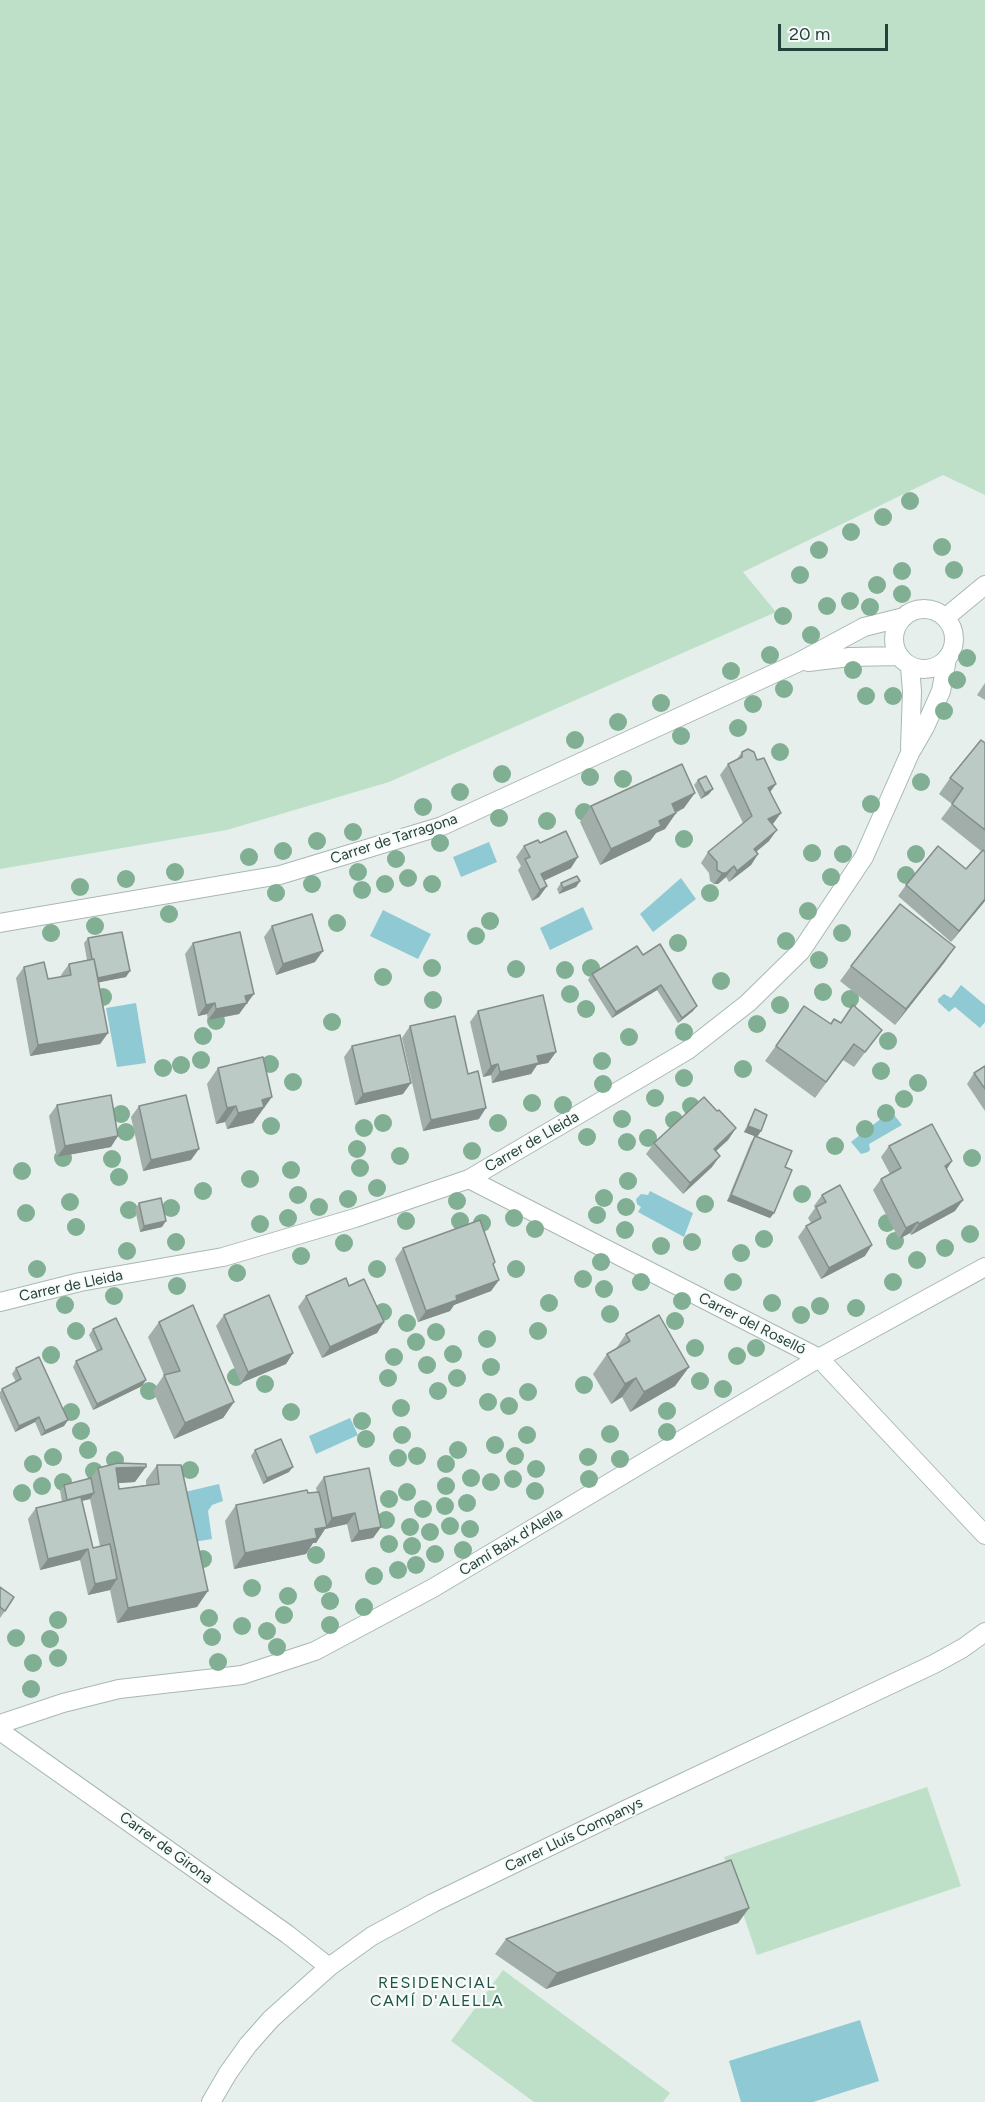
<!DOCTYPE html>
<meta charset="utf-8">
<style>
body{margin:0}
#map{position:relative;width:985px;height:2102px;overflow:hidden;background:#e6efeb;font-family:Figtree,sans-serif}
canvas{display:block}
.scale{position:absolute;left:778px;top:24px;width:110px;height:27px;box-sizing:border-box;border:3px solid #24423a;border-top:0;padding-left:8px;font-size:18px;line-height:21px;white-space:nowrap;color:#24423a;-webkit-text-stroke:4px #f7fbf9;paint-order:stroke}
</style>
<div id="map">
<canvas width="985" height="2102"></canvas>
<div class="scale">20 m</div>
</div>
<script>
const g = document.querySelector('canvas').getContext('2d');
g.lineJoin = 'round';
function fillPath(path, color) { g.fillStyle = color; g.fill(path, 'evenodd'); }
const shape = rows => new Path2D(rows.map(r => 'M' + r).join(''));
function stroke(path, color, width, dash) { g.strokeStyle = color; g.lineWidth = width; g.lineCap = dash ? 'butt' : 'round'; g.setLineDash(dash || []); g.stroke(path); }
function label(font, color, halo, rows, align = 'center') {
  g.font = font + ' Figtree,sans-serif'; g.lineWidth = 4.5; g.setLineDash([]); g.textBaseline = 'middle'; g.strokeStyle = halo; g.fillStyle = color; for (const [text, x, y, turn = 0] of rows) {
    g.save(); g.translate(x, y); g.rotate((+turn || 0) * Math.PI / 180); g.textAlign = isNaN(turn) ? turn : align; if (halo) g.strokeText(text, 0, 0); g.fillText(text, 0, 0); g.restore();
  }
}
const green = shape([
 [0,0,985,0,985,495,943,475,743,572,776,612,389,782,227,830,0,869],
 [927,1787,961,1886,757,1955,724,1857],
 [503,1970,670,2093,663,2102,534,2102,451,2041]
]);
const water = shape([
 [489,842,497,862,461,877,453,857],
 [681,878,696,899,653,932,640,914],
 [583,907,593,929,550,950,540,928],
 [383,910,431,934,418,959,370,936],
 [961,985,985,1005,985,1022,980,1028,955,1007,949,1012,938,1002,938,999,944,994,951,998],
 [136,1003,146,1063,117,1067,106,1008],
 [891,1111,902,1125,869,1144,870,1150,868,1152,861,1154,851,1142],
 [650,1191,693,1213,684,1237,638,1212,641,1207,637,1204,636,1199,641,1194,648,1195],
 [350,1418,358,1435,316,1454,309,1436],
 [219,1484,223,1501,212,1505,208,1511,212,1539,193,1542,185,1492],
 [860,2020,879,2081,813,2102,741,2102,729,2061]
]);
const street = shape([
 '894 639a30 30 0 1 1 60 0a30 30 0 1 1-60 0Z',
 [945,618,985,585],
 [808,662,850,657,898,656],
 [910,667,912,691,910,748],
 [0,923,280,875,442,826,797,663,864,627,904,617],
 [469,1179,819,1358,985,1535],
 [0,1302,80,1282,223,1257,355,1218,469,1179,688,1050,748,1003,801,951,864,857,910,753,925,727,941,691,947,659],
 [0,1724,63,1703,119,1689,242,1675,315,1651,433,1588,819,1358,985,1267],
 [0,1731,287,1934,329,1967],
 [211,2102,228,2073,248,2045,271,2019,329,1967,372,1936,433,1903,627,1809,934,1664,963,1648,985,1632]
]);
const trees = [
 [910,501],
 [883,517],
 [851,532],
 [942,547],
 [819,550],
 [954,570],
 [902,571],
 [800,575],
 [877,585],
 [902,594],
 [850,601],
 [827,606],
 [870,607],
 [783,616],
 [811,635],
 [770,655],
 [967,658],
 [853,670],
 [731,671],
 [957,680],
 [784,689],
 [866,696],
 [893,696],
 [661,703],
 [753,704],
 [944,711],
 [618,722],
 [738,728],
 [681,736],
 [575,740],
 [780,752],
 [502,774],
 [590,777],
 [623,779],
 [921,782],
 [460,792],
 [871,804],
 [423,807],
 [584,812],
 [499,818],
 [547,821],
 [353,832],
 [684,839],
 [317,841],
 [440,843],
 [283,851],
 [812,853],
 [843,854],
 [916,854],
 [249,857],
 [396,859],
 [175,872],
 [358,872],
 [906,875],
 [831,877],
 [408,878],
 [126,879],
 [312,884],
 [385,884],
 [432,884],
 [80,887],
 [362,890],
 [276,893],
 [710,893],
 [808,911],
 [169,914],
 [490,921],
 [337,923],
 [95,926],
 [51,933],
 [842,933],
 [476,936],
 [786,941],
 [678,943],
 [819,960],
 [432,968],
 [591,968],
 [516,969],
 [565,970],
 [383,977],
 [721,981],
 [823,992],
 [570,994],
 [103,997],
 [850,999],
 [433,1000],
 [780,1005],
 [586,1009],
 [216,1021],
 [332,1022],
 [757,1024],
 [684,1032],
 [203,1036],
 [629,1037],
 [888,1041],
 [201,1060],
 [602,1061],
 [270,1064],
 [181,1065],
 [163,1068],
 [743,1069],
 [881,1071],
 [684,1078],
 [293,1082],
 [918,1083],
 [603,1084],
 [655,1098],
 [904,1099],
 [532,1103],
 [563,1105],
 [691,1106],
 [886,1113],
 [121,1114],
 [622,1119],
 [674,1120],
 [383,1123],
 [498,1123],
 [271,1126],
 [364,1128],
 [865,1129],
 [126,1132],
 [587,1137],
 [648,1138],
 [627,1142],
 [835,1146],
 [357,1149],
 [472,1151],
 [400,1156],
 [63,1158],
 [972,1158],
 [112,1159],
 [360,1168],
 [291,1170],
 [22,1171],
 [119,1177],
 [250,1179],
 [628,1181],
 [377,1188],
 [203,1191],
 [802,1194],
 [298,1195],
 [604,1198],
 [348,1199],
 [457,1201],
 [70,1202],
 [705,1204],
 [319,1207],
 [626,1207],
 [171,1208],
 [129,1210],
 [26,1213],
 [597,1215],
 [288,1218],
 [514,1218],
 [406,1221],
 [460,1221],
 [482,1223],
 [887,1223],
 [260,1224],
 [76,1227],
 [535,1229],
 [625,1230],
 [970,1234],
 [764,1239],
 [895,1241],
 [176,1242],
 [692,1242],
 [344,1243],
 [661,1246],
 [945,1248],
 [127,1251],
 [741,1253],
 [301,1256],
 [917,1260],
 [601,1262],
 [37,1269],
 [377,1269],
 [516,1269],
 [237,1273],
 [583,1279],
 [641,1282],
 [733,1282],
 [893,1282],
 [177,1286],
 [604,1289],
 [114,1296],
 [682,1301],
 [549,1303],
 [772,1303],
 [65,1305],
 [820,1306],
 [856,1308],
 [383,1312],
 [610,1314],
 [801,1315],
 [675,1321],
 [407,1323],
 [76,1331],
 [538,1331],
 [436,1332],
 [487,1339],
 [416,1342],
 [695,1348],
 [756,1348],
 [453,1354],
 [51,1355],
 [737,1356],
 [394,1357],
 [427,1365],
 [491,1367],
 [236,1377],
 [388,1378],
 [457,1378],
 [700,1381],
 [265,1384],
 [584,1385],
 [723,1389],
 [149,1391],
 [438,1391],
 [528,1392],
 [488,1402],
 [509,1406],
 [401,1408],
 [667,1411],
 [71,1412],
 [291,1412],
 [362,1421],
 [81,1431],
 [667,1432],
 [610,1434],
 [402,1435],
 [527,1435],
 [366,1439],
 [495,1445],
 [88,1450],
 [458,1450],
 [417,1456],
 [515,1456],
 [53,1457],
 [588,1457],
 [398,1458],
 [620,1459],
 [115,1460],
 [33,1464],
 [446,1464],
 [536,1469],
 [190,1470],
 [94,1471],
 [471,1478],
 [513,1479],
 [589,1479],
 [63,1482],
 [491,1482],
 [42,1486],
 [446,1486],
 [535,1491],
 [407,1492],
 [22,1493],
 [389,1499],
 [467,1503],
 [445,1506],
 [423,1509],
 [386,1520],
 [450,1526],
 [410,1527],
 [470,1529],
 [430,1532],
 [389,1544],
 [412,1546],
 [463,1550],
 [435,1554],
 [316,1555],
 [203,1559],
 [416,1565],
 [398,1570],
 [374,1576],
 [323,1584],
 [252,1588],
 [288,1596],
 [330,1601],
 [364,1607],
 [284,1615],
 [209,1618],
 [58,1620],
 [330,1625],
 [242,1626],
 [267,1631],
 [212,1637],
 [16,1638],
 [50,1639],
 [277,1647],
 [58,1658],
 [218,1662],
 [33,1663],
 [31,1689]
];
const wall = shape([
 [985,683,985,700,977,695],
 [985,743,985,901,951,942,898,896,906,885,966,869,981,851,941,819,952,804,939,794,950,778],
 [742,752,770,792,773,824,769,841,756,852,758,854,751,865,729,882,726,877,718,884,714,884,710,881,709,873,701,863,708,852,743,823,720,775,728,764,737,759],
 [698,780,709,794,701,799,694,785],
 [591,806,684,808,676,813,665,829,656,833,650,841,600,865,580,822],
 [524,846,571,868,544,880,547,886,539,897,532,901,518,870,521,866,516,857],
 [580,881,576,887,559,894,557,889,561,883],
 [272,926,315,962,276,975,264,937],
 [88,938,126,977,98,982,108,1033,100,1044,30,1056,16,978,24,967,48,979,61,977,61,975,69,964,87,960,84,943],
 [193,943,246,1005,245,1005,239,1014,208,1020,207,1014,198,1016,185,954],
 [955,947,944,963,895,1025,840,981,851,966],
 [643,955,693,1011,678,1023,657,990,612,1018,588,980,592,974],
 [804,1006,831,1024,840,1023,882,1030,854,1067,843,1060,815,1098,765,1061],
 [478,1011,556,1052,548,1063,537,1065,531,1074,492,1083,491,1075,483,1077,470,1022],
 [410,1026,479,1119,423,1131,402,1038],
 [352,1046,403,1094,355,1105,344,1057],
 [985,1066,985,1111,967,1084,974,1073],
 [218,1068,261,1113,259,1114,253,1123,227,1129,225,1122,216,1124,207,1084],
 [57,1105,111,1147,57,1157,49,1116],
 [139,1106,191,1160,143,1171,131,1117],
 [755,1109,761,1131,757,1137,744,1132,752,1115],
 [717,1111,736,1128,728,1140,716,1151,712,1167,683,1194,646,1154,654,1143],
 [755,1136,774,1213,770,1218,727,1201,751,1142],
 [889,1146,952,1161,947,1169,955,1211,911,1235,910,1233,899,1239,873,1190,881,1179,890,1174,881,1157],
 [822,1195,865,1256,821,1279,798,1237,806,1226,811,1223,808,1218,815,1208,814,1206],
 [139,1203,162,1227,140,1232,135,1209],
 [403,1248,499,1280,491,1291,454,1305,450,1311,418,1322,395,1259],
 [349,1286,384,1322,377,1333,322,1358,298,1307,306,1296],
 [224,1315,293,1353,286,1364,241,1383,216,1326],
 [159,1322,234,1402,223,1418,174,1439,153,1391,164,1375,148,1337],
 [93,1329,142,1386,93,1410,73,1367,76,1361,97,1351,89,1335],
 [626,1334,689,1367,675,1386,630,1412,622,1397,611,1404,593,1374,607,1354,615,1350],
 [16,1368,68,1420,64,1426,41,1436,35,1422,15,1432,0,1398,0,1392,2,1389,16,1382,12,1374],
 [255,1450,289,1472,263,1484,251,1456],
 [157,1465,197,1607,117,1623,110,1590,88,1595,80,1560,40,1570,28,1519,36,1508,62,1502,60,1490,64,1485,91,1478,98,1468,135,1482,118,1483,119,1489,146,1485,146,1480],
 [90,1499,100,1546,93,1548,82,1501],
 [324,1477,381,1527,373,1538,351,1542,347,1524,325,1529,316,1543,313,1543,306,1554,234,1569,225,1521,236,1505,317,1492,316,1488],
 [0,1587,5,1611,0,1618],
 [749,1908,738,1923,546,1989,495,1954,506,1939]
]);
const shadedWall = shape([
 [776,784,768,795,768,788],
 [713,789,709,794,701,799,705,793],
 [695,793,684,808,661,819,672,804],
 [676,813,665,829,656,833,650,841,600,865,611,849,659,821],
 [781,813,773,824,760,830,768,819],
 [777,830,769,841,746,860,754,849],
 [758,854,751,865,729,882,737,871],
 [578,857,571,868,537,884,541,874],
 [734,866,726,877,718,884,714,884,722,873],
 [580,881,576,887,559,894,563,888],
 [547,886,539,897,532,901,540,890],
 [985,899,985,901,951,942,959,931],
 [955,947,944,963,895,1025,906,1009],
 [323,951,315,962,276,975,283,964],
 [130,971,126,977,91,984,95,978],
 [661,985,657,990,612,1018,616,1012],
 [254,994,239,1014,208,1020,216,1009,245,996],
 [215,1003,207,1014,198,1016,206,1005],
 [697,1006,693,1011,678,1023,682,1018],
 [108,1033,100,1044,30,1056,38,1045],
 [556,1052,548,1063,537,1065,531,1074,492,1083,500,1072,537,1056],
 [498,1064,491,1075,483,1077,491,1066],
 [411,1083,403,1094,355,1105,363,1094],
 [272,1097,253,1123,227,1129,238,1113,262,1100],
 [236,1106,225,1122,216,1124,227,1108],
 [486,1108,479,1119,423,1131,431,1120],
 [748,1126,761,1131,757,1137,744,1132],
 [736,1128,728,1140,706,1160,714,1149],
 [118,1136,111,1147,57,1157,65,1146],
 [199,1149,191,1160,143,1171,151,1160],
 [720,1156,712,1167,683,1194,690,1183],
 [952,1161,944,1173,945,1166],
 [731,1195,774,1213,770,1218,727,1201],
 [963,1200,955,1211,911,1235,919,1224],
 [166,1221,162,1227,140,1232,144,1226],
 [918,1222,910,1233,899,1239,906,1228],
 [872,1245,865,1256,821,1279,829,1268],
 [499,1280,491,1291,454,1305,450,1311,418,1322,426,1311,456,1296],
 [384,1322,377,1333,322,1358,330,1347],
 [293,1353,286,1364,241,1383,248,1372],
 [689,1367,675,1386,630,1412,644,1392],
 [636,1378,622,1397,611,1404,625,1384],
 [146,1380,142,1386,93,1410,97,1404],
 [234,1402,223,1418,174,1439,185,1423],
 [39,1417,35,1422,15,1432,19,1426],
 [68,1420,64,1426,41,1436,45,1431],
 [146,1467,135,1482,105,1484,116,1468],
 [293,1467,289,1472,263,1484,267,1478],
 [94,1493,90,1499,63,1505,67,1500],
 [355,1513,347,1524,325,1529,316,1543,313,1543,306,1554,234,1569,245,1553,315,1529,326,1527,332,1518],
 [381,1527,373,1538,351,1542,359,1531],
 [88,1549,80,1560,40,1570,48,1559],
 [117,1579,110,1590,88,1595,95,1584],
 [208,1591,197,1607,117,1623,128,1608],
 [749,1908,738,1923,546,1989,557,1973]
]);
const building = shape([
 [981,740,985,743,985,830,952,804,963,788,950,778,981,740],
 [748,749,754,752,757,760,764,758,776,784,768,788,781,813,768,819,777,830,754,849,758,854,737,871,734,866,726,873,722,873,717,870,717,862,708,852,752,816,728,764,742,757,742,752,748,749],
 [682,764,695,793,672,804,676,813,659,821,661,826,611,849,591,806,682,764],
 [706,776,713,789,705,793,698,780,706,776],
 [566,831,578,857,541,874,547,886,540,890,525,859,530,857,524,846,538,840,540,843,566,831],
 [938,846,966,869,983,850,985,852,985,899,959,931,906,885,938,846],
 [577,876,580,881,563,888,561,883,577,876],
 [900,904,955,947,906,1009,851,966,900,904],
 [312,914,323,951,283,964,272,926,312,914],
 [122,932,130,971,98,978,94,959,92,959,88,938,122,932],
 [240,932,254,994,245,996,247,1003,216,1009,215,1003,206,1005,193,943,240,932],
 [660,944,697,1006,682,1018,661,985,616,1012,592,974,637,946,643,955,660,944],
 [94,959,108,1033,38,1045,24,967,44,962,48,979,71,975,69,964,94,959],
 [543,995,556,1052,537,1056,539,1063,500,1072,498,1064,491,1066,478,1011,543,995],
 [853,1005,882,1030,865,1052,854,1044,826,1082,776,1046,804,1006,831,1024,834,1019,841,1023,853,1005],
 [455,1016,468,1074,478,1071,486,1108,431,1120,410,1026,455,1016],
 [400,1035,411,1083,363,1094,352,1046,400,1035],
 [263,1057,272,1097,262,1100,264,1107,238,1113,236,1106,227,1108,218,1068,263,1057],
 [985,1066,985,1089,974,1073,985,1066],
 [111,1095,118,1136,65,1146,57,1105,111,1095],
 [186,1095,199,1149,151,1160,139,1106,186,1095],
 [704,1097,717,1111,719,1110,736,1128,714,1149,720,1156,690,1183,654,1143,704,1097],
 [755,1109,767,1115,761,1131,748,1126,755,1109],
 [932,1124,952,1161,945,1166,963,1200,919,1224,918,1222,906,1228,881,1179,901,1168,889,1146,932,1124],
 [755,1136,792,1151,785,1167,792,1170,774,1213,731,1195,755,1136],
 [840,1185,872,1245,829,1268,806,1226,821,1218,816,1207,826,1202,822,1195,840,1185],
 [161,1198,166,1221,144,1226,139,1203,161,1198],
 [480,1220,495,1262,493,1264,499,1280,456,1296,457,1300,426,1311,403,1248,480,1220],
 [346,1278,349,1286,364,1279,384,1322,330,1347,306,1296,346,1278],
 [269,1295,293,1353,248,1372,224,1315,269,1295],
 [193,1305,234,1402,185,1423,164,1375,180,1371,159,1322,193,1305],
 [659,1315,689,1367,644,1392,636,1378,625,1384,607,1354,630,1341,626,1334,659,1315],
 [116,1318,146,1380,97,1404,76,1361,102,1349,93,1329,116,1318],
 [39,1357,68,1420,45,1431,39,1417,19,1426,2,1389,21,1379,16,1368,39,1357],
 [281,1439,293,1467,267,1478,255,1450,281,1439],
 [118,1463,146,1464,146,1467,116,1468,119,1489,159,1484,157,1465,181,1465,208,1591,128,1608,98,1468,118,1463],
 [369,1468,381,1527,359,1531,355,1513,332,1518,324,1477,369,1468],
 [91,1478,94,1493,67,1500,64,1485,91,1478],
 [307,1490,308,1493,319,1492,327,1527,315,1529,317,1538,245,1553,236,1505,307,1490],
 [81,1497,93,1548,110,1544,117,1579,95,1584,88,1549,48,1559,36,1508,81,1497],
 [0,1587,14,1597,5,1611,0,1607,0,1587],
 [731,1860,749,1908,557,1973,506,1939,731,1860]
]);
const streetNames = [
 ["Carrer de Tarragona",394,839,-18],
 ["Carrer de Lleida",532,1142,-30],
 ["Carrer de Lleida",71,1286,-12],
 ["Carrer del Roselló",752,1324,27],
 ["Camí Baix d'Alella",511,1542,-31],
 ["Carrer Lluís Companys",574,1835,-26],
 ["Carrer de Girona",166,1848,36]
];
const neighbourhoodNames = [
 ["RESIDENCIAL",437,1983],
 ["CAMÍ D'ALELLA",437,2001]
];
fillPath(green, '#bfe0c8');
fillPath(water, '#8ec9d4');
stroke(street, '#a8b8b2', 20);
stroke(street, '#fff', 18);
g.fillStyle = '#80af93';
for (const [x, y] of trees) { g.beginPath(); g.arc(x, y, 9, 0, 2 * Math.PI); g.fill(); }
fillPath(wall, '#a1aea9');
fillPath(shadedWall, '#838d89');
fillPath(building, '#bbcac4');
stroke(building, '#838d89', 1.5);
label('15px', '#24423a', '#f7fbf9', streetNames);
g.letterSpacing = '1.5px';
label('16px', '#1f5548', '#f7fbf9', neighbourhoodNames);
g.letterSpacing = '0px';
</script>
